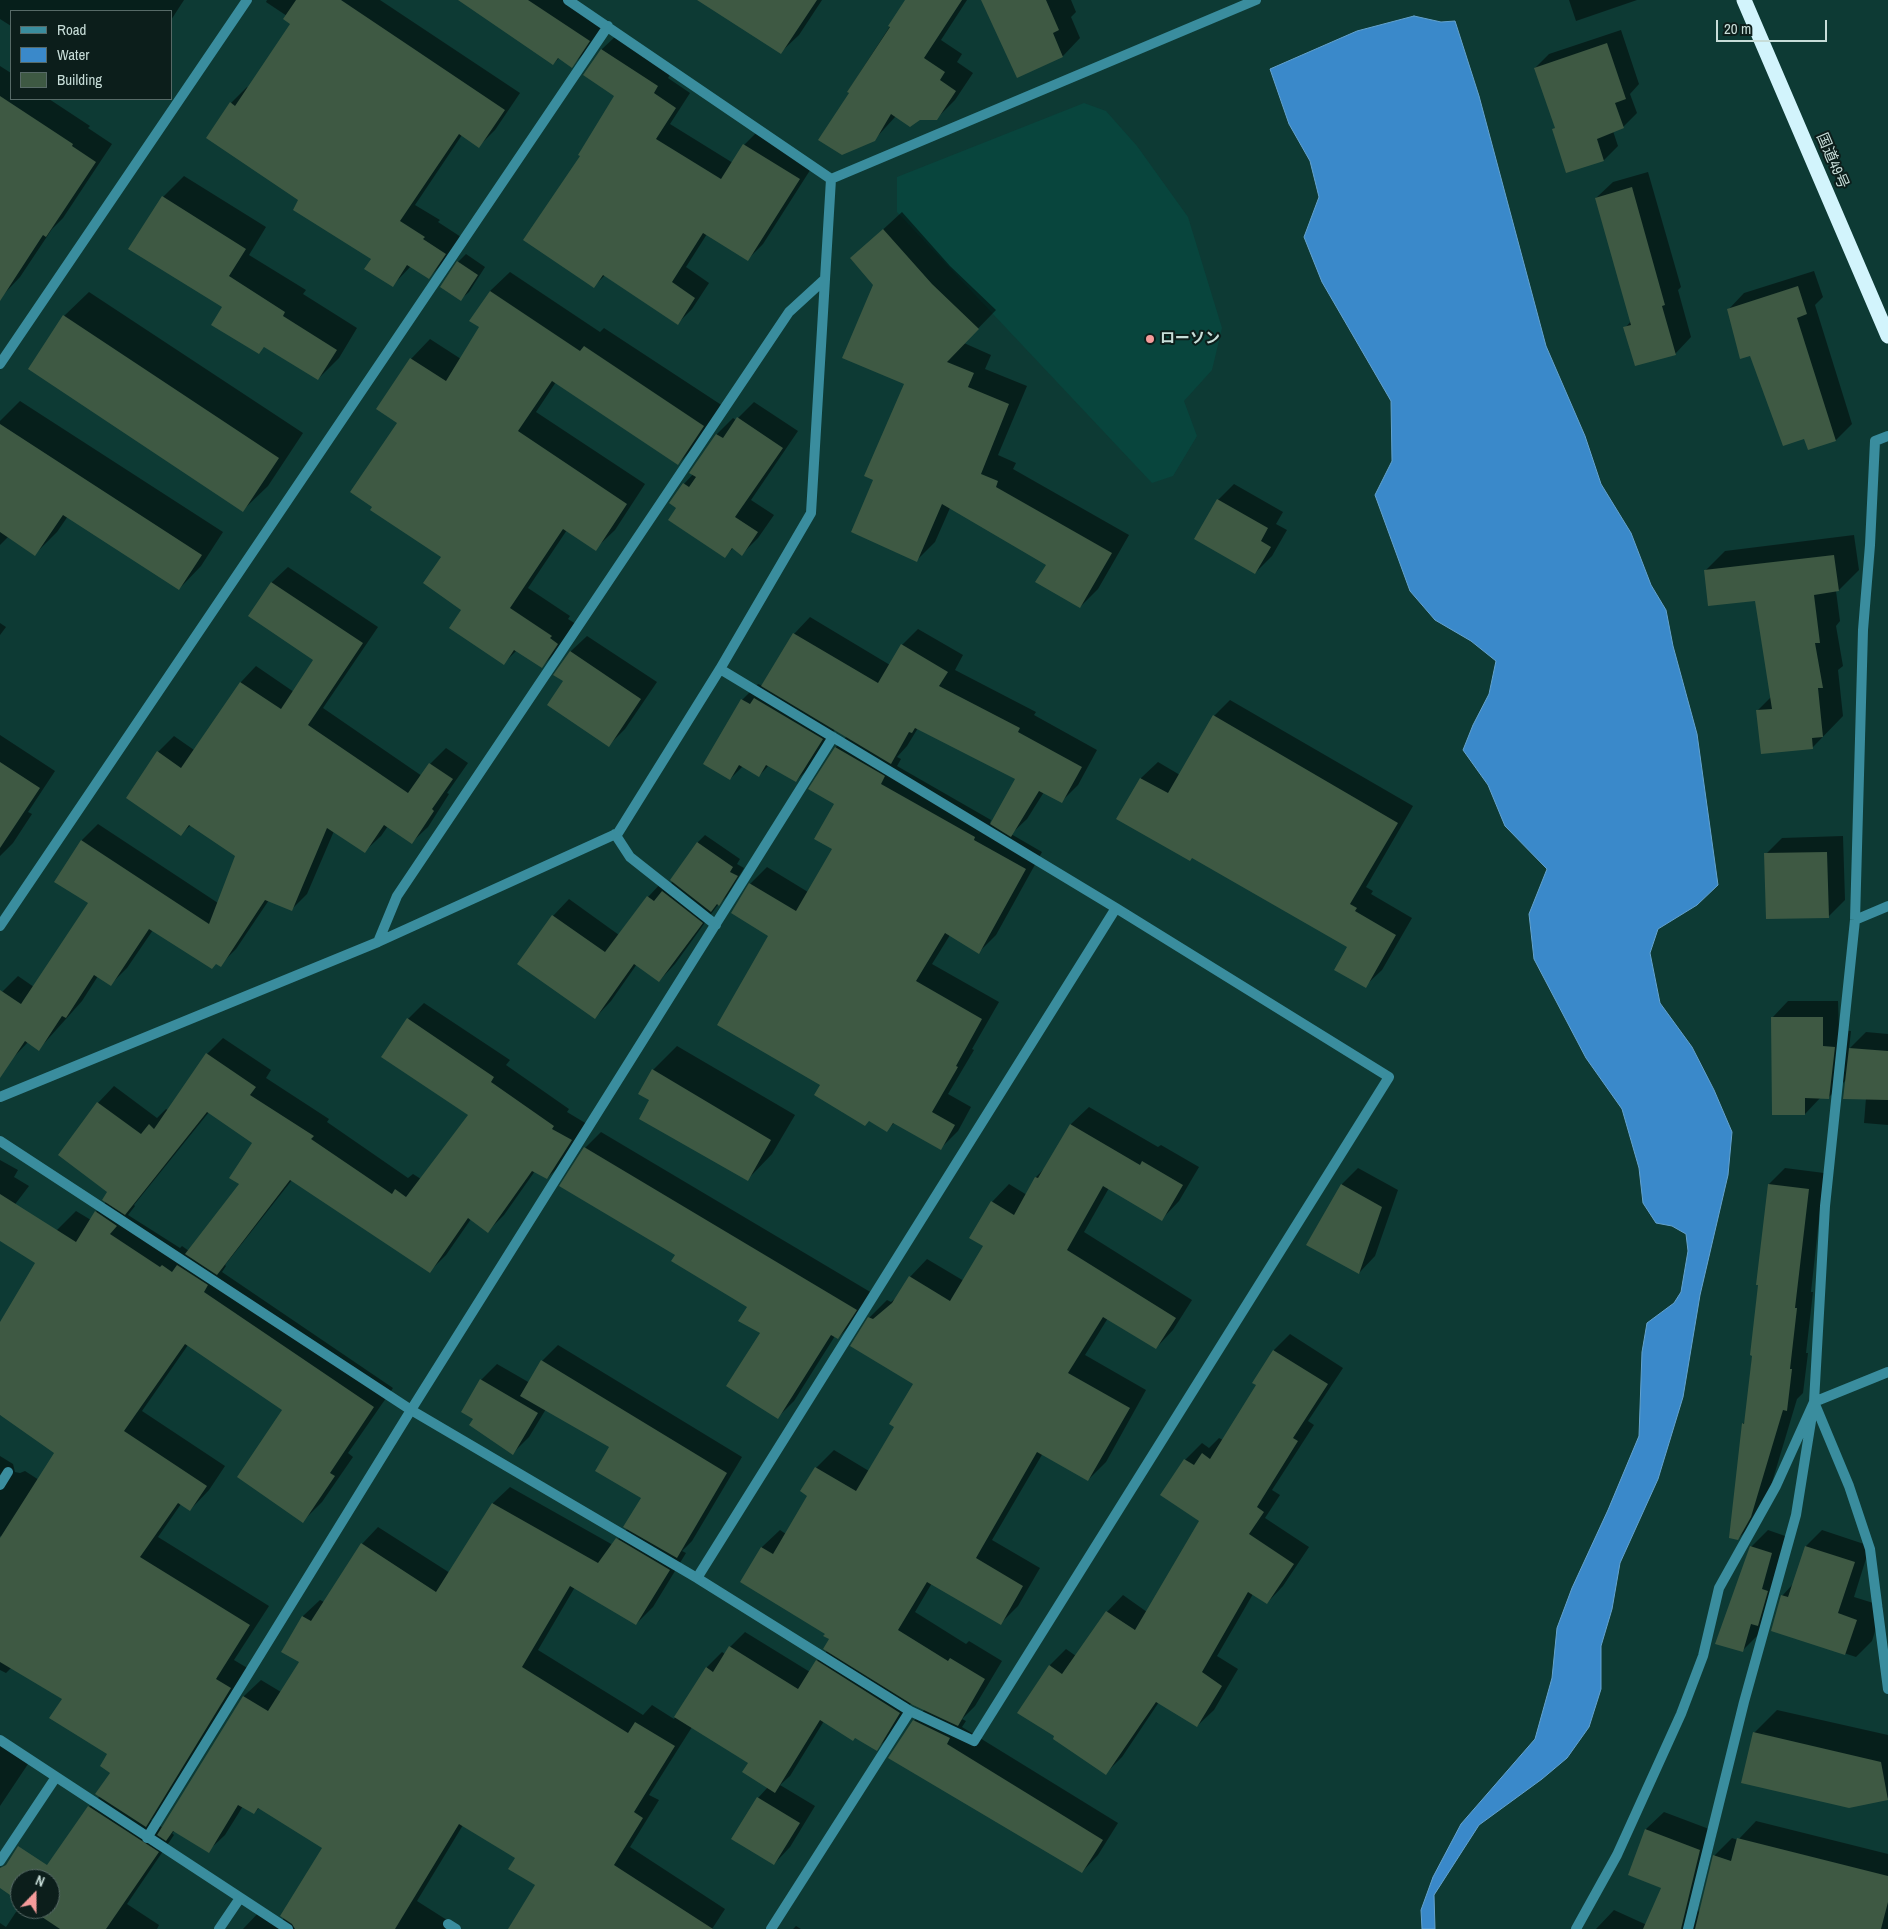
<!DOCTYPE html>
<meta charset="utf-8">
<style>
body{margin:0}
#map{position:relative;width:1888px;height:1929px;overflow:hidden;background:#0d3a34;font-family:"Archivo Narrow",sans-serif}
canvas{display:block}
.legend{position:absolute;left:10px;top:10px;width:162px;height:90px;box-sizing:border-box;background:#0c1e1b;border:1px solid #576a67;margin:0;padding:6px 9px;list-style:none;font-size:15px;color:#c7ddd8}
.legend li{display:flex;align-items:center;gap:10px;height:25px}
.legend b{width:25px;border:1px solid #576a67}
.north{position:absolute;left:10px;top:1869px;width:50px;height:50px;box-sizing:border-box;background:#0c1e1b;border:1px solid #576a67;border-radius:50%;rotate:22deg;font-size:14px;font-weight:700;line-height:20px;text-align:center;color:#c7ddd8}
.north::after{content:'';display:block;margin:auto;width:18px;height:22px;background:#f59b9a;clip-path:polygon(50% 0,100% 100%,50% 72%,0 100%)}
.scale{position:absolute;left:1716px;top:20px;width:111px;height:22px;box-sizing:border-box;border:2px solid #c7ddd8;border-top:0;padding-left:6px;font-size:15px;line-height:18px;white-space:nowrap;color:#c7ddd8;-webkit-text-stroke:4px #0c1e1b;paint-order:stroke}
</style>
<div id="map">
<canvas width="1888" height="1929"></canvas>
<ul class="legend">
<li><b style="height:6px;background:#3a8d9e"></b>Road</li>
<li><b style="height:14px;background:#3a89ca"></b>Water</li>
<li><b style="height:14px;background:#3e5943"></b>Building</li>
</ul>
<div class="north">N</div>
<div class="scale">20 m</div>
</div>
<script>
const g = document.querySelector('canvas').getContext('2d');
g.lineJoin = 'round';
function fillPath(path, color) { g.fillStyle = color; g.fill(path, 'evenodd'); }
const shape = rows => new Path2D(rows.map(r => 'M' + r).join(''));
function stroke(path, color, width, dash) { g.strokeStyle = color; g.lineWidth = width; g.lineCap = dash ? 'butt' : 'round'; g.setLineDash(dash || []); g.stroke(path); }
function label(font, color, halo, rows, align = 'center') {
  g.font = font + ' "Archivo Narrow","Noto Sans JP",sans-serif'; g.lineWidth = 4; g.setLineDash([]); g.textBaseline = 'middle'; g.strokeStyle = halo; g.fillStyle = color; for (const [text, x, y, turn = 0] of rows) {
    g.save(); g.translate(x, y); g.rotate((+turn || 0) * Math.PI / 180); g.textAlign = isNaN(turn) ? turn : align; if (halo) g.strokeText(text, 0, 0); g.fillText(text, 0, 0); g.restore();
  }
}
const built = shape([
 [1084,103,1106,111,1137,146,1188,217,1222,328,1212,370,1184,401,1197,436,1173,476,1152,483,897,212,897,177]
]);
const water = shape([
 [1414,16,1441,22,1455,21,1479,96,1546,346,1585,436,1601,484,1631,533,1651,585,1666,610,1673,646,1697,734,1718,885,1697,905,1658,929,1650,953,1660,1003,1692,1047,1714,1090,1732,1132,1728,1175,1700,1295,1683,1397,1658,1479,1620,1563,1612,1609,1601,1646,1601,1689,1589,1727,1567,1758,1542,1779,1479,1825,1434,1895,1435,1929,1422,1929,1421,1910,1433,1877,1461,1824,1535,1739,1552,1678,1557,1628,1572,1588,1608,1510,1639,1436,1642,1352,1647,1323,1674,1303,1681,1292,1688,1251,1686,1234,1672,1226,1656,1223,1643,1203,1639,1168,1622,1109,1586,1058,1534,959,1529,914,1547,869,1505,826,1488,785,1463,750,1473,725,1489,694,1496,661,1471,641,1435,620,1410,591,1375,495,1392,461,1391,401,1322,282,1304,237,1319,197,1310,161,1289,124,1270,69,1357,31,1414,16]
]);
const shadow = shape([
 [0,0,184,0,171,20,171,11,11,11,11,26,0,19],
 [267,0,380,0,520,93,495,130,479,146,462,135,415,205,440,220,438,222,461,237,444,262,428,278,411,266,393,285,372,258,300,200,231,103,247,87,249,88,292,23,287,16,266,2],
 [460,0,569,0,605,24,588,50,571,66,559,58,553,64],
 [713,0,822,0,799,35,781,52],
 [907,0,967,0,941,40,962,54,957,62,973,73,955,100,937,118,896,116,874,140,848,91],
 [983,0,1071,0,1076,12,1071,17,1080,38,1063,56,1017,76],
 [1569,0,1637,0,1576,21],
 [1621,30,1639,84,1630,94,1637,113,1623,127,1613,131,1618,146,1604,160,1567,171,1554,129,1556,127,1535,68,1549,54],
 [617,35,672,71,668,78,690,93,670,124,733,163,744,145,759,130,814,164,763,244,748,259,707,234,686,267,709,283,692,309,678,323,605,275,594,286,581,155,616,96,585,75,602,49],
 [0,66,11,73,11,99,49,99,90,126,88,128,112,144,63,218,52,229,20,277,3,295,0,293],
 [1648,172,1681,287,1678,290,1691,337,1675,354,1625,328,1631,321,1596,198,1613,182],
 [184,176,266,227,249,255,306,290,303,294,357,328,339,358,318,379,265,346,259,352,224,307,163,197],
 [902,212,950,266,996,310,964,343,991,355,985,369,1027,386,998,455,1016,463,1013,469,1129,535,1098,589,1080,607,1047,564,950,508,935,542,917,560,875,480,905,383,875,285,851,259],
 [466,254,485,267,469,292,461,299,458,262],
 [1814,271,1823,297,1815,305,1852,424,1836,440,1805,437,1751,355,1728,310,1744,293],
 [510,272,600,332,604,328,723,406,697,444,678,464,556,382,536,412,645,484,615,530,595,549,567,530,528,588,570,616,568,619,576,624,561,647,542,666,517,650,504,663,463,609,442,557,398,423,411,359,430,339,461,359,481,327,490,291],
 [89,292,303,433,268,486,243,510,64,316],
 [20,401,223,532,201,566,179,589,68,516,57,532,34,555,8,537,0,545,0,421],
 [754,402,798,431,751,500,774,515,758,538,742,554,733,548,725,556,677,508,684,484,693,474,717,434,733,418,736,420],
 [1234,484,1283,512,1276,524,1287,530,1272,556,1255,573,1218,500],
 [1854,535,1859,570,1839,590,1836,591,1840,621,1836,626,1843,666,1838,670,1843,716,1813,747,1762,752,1757,711,1771,697,1756,599,1705,571,1725,551],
 [288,567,378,627,323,708,422,776,430,764,446,748,468,763,447,793,449,794,428,827,412,842,388,826,381,836,365,851,334,831,307,894,291,910,269,900,236,949,220,965,153,930,127,968,111,984,98,976,82,1001,39,1049,28,1042,11,1060,0,1053,0,994,18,976,34,987,89,903,56,881,82,840,98,824,218,903,236,855,191,825,181,834,158,752,174,736,194,750,241,682,256,666,294,692,315,659,250,616,272,582],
 [810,617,890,665,902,645,918,629,963,655,955,670,1036,712,1034,715,1097,750,1078,785,1062,801,1044,792,1027,819,1011,834,1042,852,996,935,979,952,950,935,932,964,999,1002,972,1049,974,1050,948,1094,971,1107,958,1131,941,1148,895,1122,887,1130,822,1084,750,884,767,867,808,892,834,848,835,803,810,789,836,747,847,736,835,729,813,764,796,781,769,765,759,776,743,766,730,779,742,700,758,684,763,686,794,634],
 [918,728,1016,779,992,823,990,823,991,820,897,766,901,759,897,757,907,746],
 [0,623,6,627,0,635],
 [587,636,657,682,625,729,609,745,565,681,570,652],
 [1230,700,1413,806,1366,887,1373,891,1371,894,1412,918,1382,970,1365,986,1349,947,1193,857,1118,819,1141,778,1158,762,1180,775,1214,716],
 [0,735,55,771,28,812,32,814,13,843,0,856],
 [705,835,740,859,737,864,744,868,727,896,717,906,675,964,659,981,637,964,611,1001,595,1018,553,916,569,899,619,935,648,897,664,880,670,884,673,881,698,842],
 [1843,836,1845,900,1828,917,1766,854,1782,838],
 [1788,1001,1838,1001,1839,1030,1851,1031,1849,1049,1866,1032,1888,1034,1888,1125,1864,1123,1866,1098,1846,1080,1829,1097,1821,1097,1805,1114,1772,1018],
 [424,1003,510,1060,506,1065,569,1109,567,1112,587,1124,564,1162,547,1178,535,1171,504,1215,488,1231,471,1219,446,1255,430,1271,292,1180,225,1265,226,1266,222,1272,393,1388,348,1453,353,1457,322,1502,303,1521,284,1410,188,1345,142,1411,225,1466,209,1490,190,1510,181,1504,158,1537,269,1606,234,1660,249,1669,165,1806,151,1820,163,1828,244,1696,261,1680,281,1692,300,1661,283,1651,303,1616,320,1600,324,1602,362,1544,378,1527,450,1573,493,1503,510,1487,613,1545,628,1528,643,1497,610,1447,546,1409,529,1437,513,1453,475,1418,481,1380,497,1364,530,1383,542,1361,558,1345,742,1457,692,1541,682,1551,686,1553,653,1607,636,1624,575,1587,538,1650,643,1715,652,1705,674,1719,707,1667,722,1652,725,1654,730,1647,745,1632,810,1672,817,1661,828,1650,831,1638,826,1633,742,1581,762,1547,780,1530,786,1534,809,1495,816,1468,834,1450,869,1471,896,1426,914,1384,852,1346,869,1318,887,1300,891,1302,896,1298,910,1277,927,1259,964,1281,984,1246,992,1202,1009,1184,1027,1195,1036,1177,1045,1168,1071,1124,1089,1107,1158,1147,1161,1145,1199,1167,1179,1201,1162,1219,1109,1188,1084,1232,1192,1300,1173,1330,1156,1348,1108,1318,1085,1355,1146,1390,1106,1462,1088,1480,1043,1453,992,1540,1040,1568,1018,1606,1001,1623,932,1583,915,1612,966,1644,969,1641,1002,1661,975,1706,962,1719,966,1721,962,1727,1118,1823,1098,1855,1082,1872,914,1721,925,1709,912,1702,892,1734,876,1749,824,1721,790,1776,780,1785,815,1806,790,1847,774,1864,758,1798,768,1787,749,1763,692,1727,649,1795,659,1800,630,1847,725,1909,712,1929,509,1929,536,1885,517,1858,463,1825,417,1901,461,1929,243,1929,261,1910,280,1922,285,1917,324,1847,259,1808,254,1813,243,1806,225,1835,208,1851,175,1831,172,1833,174,1835,127,1904,159,1925,157,1929,0,1929,0,1923,6,1927,20,1906,20,1909,50,1909,50,1879,38,1879,89,1807,100,1796,112,1773,109,1753,63,1698,12,1667,6,1673,0,1670,0,1561,11,1543,0,1536,0,1456,13,1464,15,1472,20,1473,25,1471,39,1480,56,1453,1,1414,0,1416,0,1325,57,1230,76,1211,91,1220,96,1212,107,1201,109,1191,66,1147,98,1103,114,1086,157,1118,166,1109,168,1110,207,1054,223,1038,271,1070,266,1078,329,1119,327,1122,408,1178,413,1174,421,1179,470,1114,408,1019],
 [209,1112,254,1142,241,1184,189,1251,182,1246,180,1248,128,1215,135,1206,134,1205],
 [677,1046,795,1115,772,1154,748,1179,653,1070],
 [601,1132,872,1293,854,1321,838,1338,835,1336,794,1401,778,1417,761,1333,748,1306,677,1254,585,1148],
 [0,1160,18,1170,14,1177,29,1186,0,1224],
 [1358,1168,1398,1190,1375,1256,1359,1273,1307,1244,1342,1184],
 [1785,1168,1824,1173,1811,1292,1813,1292,1806,1353,1808,1353,1803,1393,1797,1399,1767,1499,1754,1522,1738,1539,1743,1424,1746,1420,1769,1184],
 [1290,1334,1343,1368,1308,1421,1314,1425,1272,1490,1280,1495,1265,1518,1309,1547,1283,1586,1267,1603,1253,1594,1217,1656,1238,1669,1214,1710,1197,1726,1159,1702,1122,1757,1105,1774,1050,1665,1066,1649,1076,1656,1107,1612,1123,1595,1147,1612,1201,1520,1185,1460,1202,1443,1209,1448,1219,1438,1223,1440,1257,1385,1254,1383,1274,1350],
 [1768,1530,1788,1537,1759,1634,1743,1650,1751,1547],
 [1822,1530,1870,1546,1854,1597,1883,1606,1872,1641,1856,1657,1773,1630,1782,1596,1793,1584,1806,1546],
 [1777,1710,1888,1735,1888,1798,1754,1733],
 [0,1736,32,1758,0,1806],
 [1664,1812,1717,1832,1698,1909,1700,1915,1715,1855,1732,1838,1738,1840,1756,1821,1888,1854,1888,1929,1596,1929,1614,1910,1647,1925,1663,1887,1629,1875,1646,1829],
 [796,1926,801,1929,793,1929]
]);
const building = shape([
 [296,0,341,0,505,110,479,148,459,134,400,221,425,237,423,239,446,254,429,279,407,265,393,287,364,269,371,259,293,210,298,200,206,138,230,102,235,106,290,24,283,19],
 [458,0,528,0,590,41,572,68,558,58,553,65],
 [697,0,817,0,781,54],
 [905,0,962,0,924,58,945,72,940,80,956,91,937,120,920,120,910,127,891,114,875,141,842,155,818,140,849,93,847,92,890,27,888,26],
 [981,0,1046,0,1059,30,1053,33,1063,57,1017,78],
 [1607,43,1626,99,1615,103,1624,128,1597,139,1604,161,1566,173,1552,129,1555,128,1534,68],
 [601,49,658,86,654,93,676,108,656,139,721,179,743,144,800,179,748,261,703,233,672,282,695,298,678,325,603,275,594,288,523,240,580,156,578,155,614,96,583,75],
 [0,96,73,144,72,146,96,162,46,237,43,235,0,301],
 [1632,187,1665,305,1662,306,1676,355,1635,366,1623,327,1631,325,1595,198],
 [162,196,246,249,229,276,285,312,283,316,337,350,318,380,264,347,259,354,211,325,222,307,128,249],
 [883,229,932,284,979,329,947,362,974,373,968,387,1009,404,981,474,998,481,996,487,1112,553,1080,608,1035,582,1046,565,942,504,917,562,851,532,873,480,864,476,904,384,842,358,873,285,850,258],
 [457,261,478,275,461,301,440,287],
 [1798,286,1807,314,1797,318,1836,441,1808,450,1804,439,1783,446,1750,356,1740,359,1727,309],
 [490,291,580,351,584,346,704,426,678,465,552,381,518,431,627,504,596,551,563,529,510,608,552,636,550,638,558,644,542,668,514,650,504,665,449,628,461,610,423,583,441,557,370,510,372,507,350,492,397,423,376,409,410,358,446,381,479,327,469,321],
 [63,315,279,458,243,512,28,369],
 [737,417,783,448,735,517,758,532,742,556,732,548,725,558,668,520,676,508,669,503,683,483,689,487,696,477,689,473,716,434,723,438],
 [0,424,202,555,179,590,63,515,35,556,0,532],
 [1217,499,1268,528,1261,541,1271,547,1255,574,1194,539],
 [1834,555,1839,591,1814,595,1820,643,1815,643,1823,688,1818,688,1823,737,1812,738,1813,749,1761,754,1756,710,1772,709,1755,601,1708,606,1704,570],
 [271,582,363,643,308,725,408,793,429,763,453,779,432,809,434,811,412,844,384,825,365,853,327,828,292,911,265,900,221,967,216,964,212,969,149,929,111,986,94,975,66,1018,62,1016,39,1051,25,1041,0,1078,0,990,21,1004,88,903,54,882,81,840,209,924,235,856,189,825,181,836,126,798,157,751,181,768,240,682,281,709,313,660,248,616],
 [793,633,878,683,901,644,948,672,939,686,1020,728,1018,732,1082,767,1062,803,1039,791,1011,837,990,824,1015,779,915,728,912,733,909,732,891,764,761,686],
 [570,651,641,699,609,747,547,705,563,681,553,675],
 [754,698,823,739,796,782,766,765,759,777,739,765,730,780,703,764,741,699,750,704],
 [1213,715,1398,823,1350,904,1357,908,1355,911,1396,935,1366,988,1334,970,1347,947,1192,858,1190,861,1116,819,1140,778,1168,793],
 [835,747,885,776,881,784,975,837,974,840,1026,869,979,954,945,933,916,981,982,1019,956,1066,958,1067,932,1112,955,1125,941,1150,893,1123,887,1132,869,1121,865,1126,814,1095,820,1085,717,1025,768,936,731,913,749,883,796,911,832,849,814,839,834,804,808,789],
 [0,762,40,788,0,848],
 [697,842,733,867,730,872,738,876,719,906,717,904,711,912,670,880],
 [1827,852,1829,918,1766,919,1764,853],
 [662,891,703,923,659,982,634,964,595,1019,517,964,552,915,605,952,647,896,654,901],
 [1771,1017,1823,1017,1823,1046,1835,1047,1829,1099,1805,1098,1805,1115,1772,1115],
 [407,1018,494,1077,491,1082,554,1126,552,1129,572,1140,547,1179,532,1171,488,1233,468,1218,430,1273,290,1180,217,1275,185,1254,239,1184,229,1178,252,1143,207,1112,125,1215,102,1200,107,1192,58,1155,97,1102,141,1134,149,1124,154,1129,206,1053,256,1087,250,1095,314,1136,311,1139,392,1194,395,1189,406,1197,468,1115,381,1057],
 [1849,1048,1888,1051,1888,1100,1843,1099],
 [652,1069,771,1140,748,1181,639,1119,649,1100,638,1094],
 [1070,1124,1140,1165,1142,1161,1183,1185,1162,1221,1103,1186,1067,1250,1176,1318,1156,1349,1103,1317,1068,1373,1130,1408,1088,1481,1037,1452,976,1558,1023,1586,1001,1625,927,1582,898,1630,948,1661,950,1658,985,1679,958,1726,913,1705,823,1649,829,1639,823,1636,825,1634,740,1582,761,1547,773,1554,807,1496,800,1491,815,1467,856,1491,894,1427,889,1424,913,1384,850,1346,868,1317,873,1319,892,1303,909,1276,950,1301,983,1246,969,1238,991,1201,1014,1215,1035,1177,1038,1178],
 [584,1147,857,1310,838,1339,831,1335,778,1419,726,1386,760,1333,738,1321,747,1307,671,1261,675,1255,559,1186],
 [1341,1184,1382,1207,1359,1274,1306,1245],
 [1768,1184,1809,1189,1795,1308,1797,1308,1790,1369,1792,1369,1787,1411,1783,1410,1751,1517,1738,1540,1729,1538,1742,1423,1744,1424,1752,1356,1750,1355,1758,1285,1756,1285],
 [0,1194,76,1242,95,1211,117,1226,110,1234,160,1267,162,1265,172,1272,177,1265,208,1285,204,1292,374,1407,330,1473,335,1476,303,1523,237,1477,282,1410,185,1344,124,1431,207,1486,190,1511,178,1503,140,1557,250,1625,216,1679,231,1688,146,1827,95,1794,110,1773,100,1766,107,1754,49,1718,62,1699,0,1662,0,1538,54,1453,0,1415,0,1322,35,1263,0,1241],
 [1273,1350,1328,1384,1293,1438,1298,1441,1257,1507,1264,1512,1249,1534,1294,1564,1267,1604,1248,1592,1202,1672,1222,1686,1197,1727,1156,1702,1106,1775,1053,1739,1054,1736,1017,1713,1049,1665,1062,1674,1106,1611,1135,1630,1199,1521,1160,1495,1184,1459,1194,1465,1202,1453,1210,1459,1256,1385,1252,1383],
 [541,1360,727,1473,677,1558,623,1527,641,1498,595,1471,609,1447,520,1396],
 [480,1379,538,1413,513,1455,469,1425,473,1419,461,1412],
 [492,1503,598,1563,616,1538,670,1570,636,1625,570,1586,522,1667,628,1733,635,1722,675,1746,634,1812,643,1818,614,1865,713,1929,508,1929,535,1885,508,1869,515,1858,459,1824,395,1929,295,1929,292,1924,280,1916,322,1848,258,1808,254,1814,238,1805,209,1853,173,1831,166,1841,157,1835,243,1696,268,1711,299,1662,281,1652,302,1616,311,1621,361,1543,436,1592],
 [1750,1546,1772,1553,1762,1589,1768,1591,1758,1626,1751,1624,1743,1652,1715,1644],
 [1805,1546,1855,1562,1838,1613,1857,1620,1845,1655,1771,1631,1781,1595,1788,1597],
 [729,1646,798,1689,816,1660,900,1713,877,1751,855,1738,853,1741,820,1720,775,1793,742,1772,748,1763,674,1717,706,1667,713,1672],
 [913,1720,950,1738,947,1744,1103,1840,1082,1873,888,1758],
 [1753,1732,1881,1762,1888,1800,1849,1808,1741,1783],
 [757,1797,800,1823,774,1865,731,1839],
 [88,1806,159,1852,106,1929,60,1929,30,1909,50,1909,50,1879,20,1879,20,1902,0,1888,0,1868,6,1865,18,1846,47,1865],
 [1645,1829,1700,1850,1681,1929,1643,1929,1661,1888,1628,1875],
 [1737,1838,1888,1876,1888,1902,1881,1929,1695,1929,1713,1855,1731,1861]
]);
const street = shape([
 [568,0,831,179],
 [831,179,1256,0],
 [0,364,247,0],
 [1888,436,1875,441,1870,545,1863,630,1855,920,1825,1206,1814,1402,1849,1486,1870,1549,1888,1689],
 [720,669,1116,908,1389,1077,974,1741,910,1711],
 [615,834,630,857,716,925],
 [1855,920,1888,906],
 [0,926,608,26],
 [378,942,397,896,789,312,825,279],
 [0,1097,378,942,618,833,720,669,811,513,831,179],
 [0,1141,411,1410,697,1578,910,1711,771,1929],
 [0,1485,8,1472],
 [697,1578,1116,908],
 [0,1740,288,1929],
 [147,1838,411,1410,833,737],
 [0,1861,56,1777],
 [448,1924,456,1929],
 [219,1929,240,1898],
 [1576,1929,1617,1855,1681,1714,1703,1656,1719,1588,1776,1486,1814,1402,1888,1372],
 [1688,1929,1744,1702,1796,1515,1812,1415]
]);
const highway = shape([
 [1744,0,1888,336]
]);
const markers = [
 [1150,339,5,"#f59b9a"]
];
const streetNames = [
 ["国道49号",1832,161,67]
];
const poiNames = [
 ["ローソン",1160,339]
];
fillPath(built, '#08453d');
fillPath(water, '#3a89ca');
stroke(water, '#64a2ce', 1);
fillPath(shadow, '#0007');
fillPath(building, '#3e5943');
stroke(street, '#3a8d9e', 10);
stroke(highway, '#d2f4fc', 15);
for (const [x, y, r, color] of markers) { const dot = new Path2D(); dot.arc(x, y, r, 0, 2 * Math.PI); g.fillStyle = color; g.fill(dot); stroke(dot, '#0c1e1b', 2); }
label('15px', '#c7ddd8', '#0c1e1b', streetNames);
label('bold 15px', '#c7ddd8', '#0c1e1b', poiNames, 'left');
</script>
